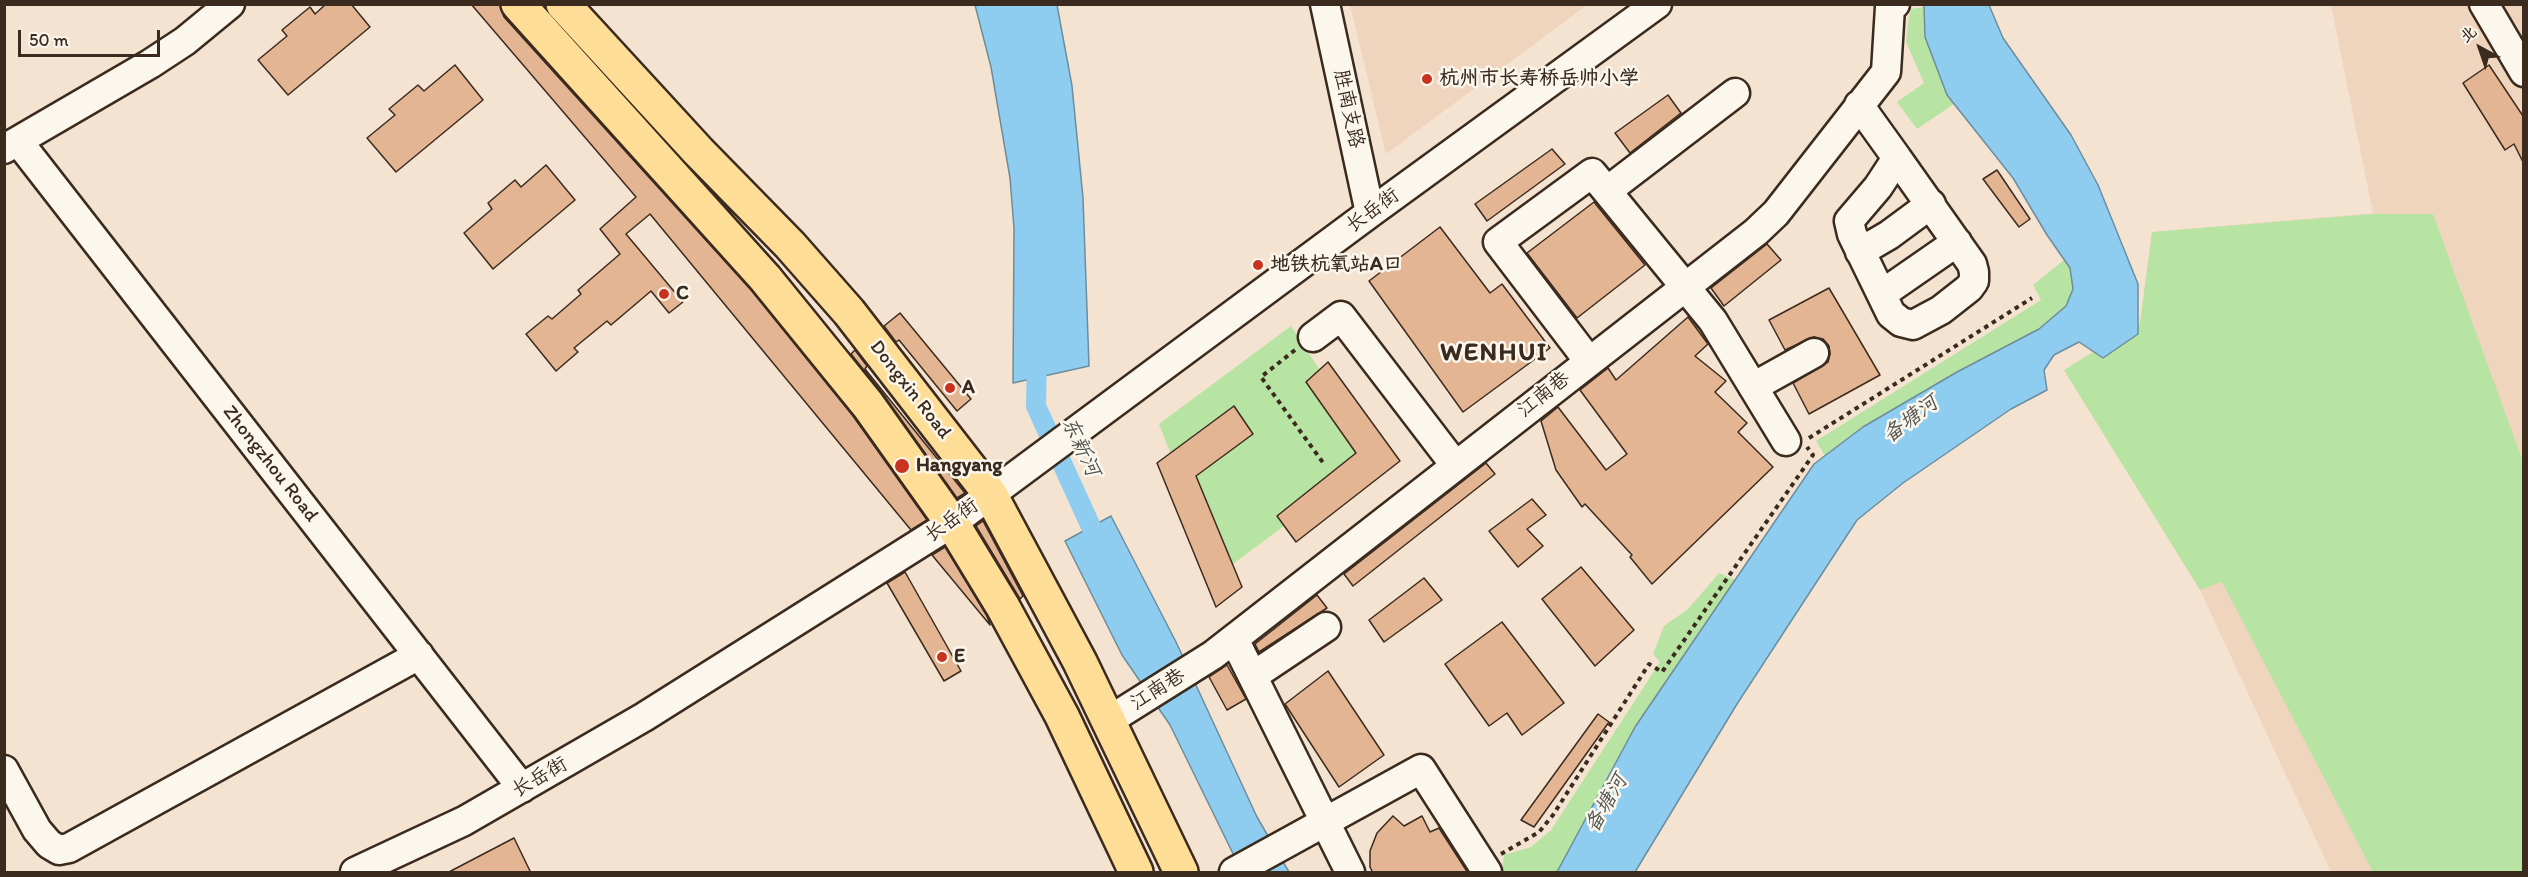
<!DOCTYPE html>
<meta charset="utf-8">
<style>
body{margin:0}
#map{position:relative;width:2528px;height:877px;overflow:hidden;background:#f4e3d1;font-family:Itim,"LXGW WenKai TC",sans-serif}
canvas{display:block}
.frame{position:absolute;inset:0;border:6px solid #3b2a1e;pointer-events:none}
.north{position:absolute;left:2450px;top:18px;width:60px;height:60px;-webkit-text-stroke:4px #fbf7ec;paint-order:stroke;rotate:320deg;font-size:16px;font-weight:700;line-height:24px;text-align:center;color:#3b2a1e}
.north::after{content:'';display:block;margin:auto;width:21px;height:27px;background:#3b2a1e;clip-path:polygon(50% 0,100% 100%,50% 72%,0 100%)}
.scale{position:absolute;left:18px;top:30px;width:142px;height:27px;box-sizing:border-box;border:3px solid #3b2a1e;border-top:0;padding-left:8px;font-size:18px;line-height:21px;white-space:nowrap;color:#3b2a1e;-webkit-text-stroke:4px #fbf7ec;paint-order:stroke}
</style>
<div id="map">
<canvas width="2528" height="877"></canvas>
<div class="frame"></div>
<div class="north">北</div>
<div class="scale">50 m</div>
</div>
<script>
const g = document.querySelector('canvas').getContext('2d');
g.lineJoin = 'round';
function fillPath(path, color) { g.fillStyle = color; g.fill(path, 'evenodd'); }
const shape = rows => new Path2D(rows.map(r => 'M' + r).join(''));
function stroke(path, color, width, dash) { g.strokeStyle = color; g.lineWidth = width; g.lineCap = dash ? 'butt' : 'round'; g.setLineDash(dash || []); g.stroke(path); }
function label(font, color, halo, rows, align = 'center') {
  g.font = font + ' Itim,"LXGW WenKai TC",sans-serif'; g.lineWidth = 5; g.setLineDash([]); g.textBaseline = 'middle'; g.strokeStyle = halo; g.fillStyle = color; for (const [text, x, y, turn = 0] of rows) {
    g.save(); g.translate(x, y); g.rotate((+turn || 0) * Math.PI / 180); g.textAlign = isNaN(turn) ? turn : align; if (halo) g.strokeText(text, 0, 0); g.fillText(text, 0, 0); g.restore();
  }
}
const built = shape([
 [1350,5,1350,4,1587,5,1386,154],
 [2331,5,2523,5,2523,872,2331,872,2200,590,2064,370,2140,323,2152,232,2373,213]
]);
const green = shape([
 [1924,7,1925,37,1947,95,1954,104,1917,129,1897,102,1924,83,1906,42,1910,9],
 [2373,214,2433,214,2523,462,2523,872,2373,872,2222,582,2200,590,2064,370,2140,323,2152,232],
 [2064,260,2070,268,2073,289,2066,306,2039,329,1957,372,1863,427,1825,456,1816,441,2041,300,2033,285],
 [1291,326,1377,457,1218,575,1159,424],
 [1719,573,1735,580,1635,727,1557,872,1502,872,1504,855,1531,847,1551,830,1660,662,1653,654,1664,626,1688,609]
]);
const water = shape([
 [975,5,1057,5,1072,86,1083,198,1089,366,1013,383,1014,228,1010,178,991,67,975,5],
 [1924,5,1989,5,2003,38,2071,135,2098,185,2138,284,2138,334,2103,358,2079,342,2054,355,2044,370,2047,390,2011,409,1903,483,1857,520,1737,704,1635,872,1557,872,1635,727,1814,464,1863,427,1957,372,2039,329,2066,306,2073,289,2070,268,2047,235,2013,178,1947,95,1925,37,1924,5],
 [1111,516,1176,642,1257,817,1289,872,1242,872,1170,725,1122,655,1065,541,1111,516]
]);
const canal = shape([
 [1037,352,1036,406,1102,551]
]);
const building = shape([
 [326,4,351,4,370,27,288,95,258,60,287,36,282,30,310,7,315,14,326,4],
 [471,4,500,4,504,17,751,290,853,416,927,520,911,530,650,214,626,234,683,302,669,313,651,291,611,325,607,321,574,348,578,352,556,371,526,334,548,316,552,319,581,294,578,290,620,254,600,229,636,197,471,4],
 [455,65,483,100,396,172,367,138,395,115,389,109,418,85,424,91,455,65],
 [2489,65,2523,116,2523,162,2514,144,2505,150,2463,83,2489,65],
 [1668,95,1681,113,1630,153,1615,133,1668,95],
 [1552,149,1565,164,1487,221,1475,204,1552,149],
 [546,165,575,200,493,269,464,233,492,209,488,203,515,180,521,187,546,165],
 [1997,170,2030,219,2019,227,1983,179,1997,170],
 [1594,202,1645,265,1577,318,1527,253,1594,202],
 [1440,227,1490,293,1502,284,1550,348,1463,412,1369,281,1440,227],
 [1767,244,1781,260,1724,306,1711,288,1767,244],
 [1829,288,1880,375,1809,414,1793,383,1828,362,1830,354,1829,346,1823,339,1814,337,1785,350,1769,320,1829,288],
 [900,313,971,399,957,411,899,340,896,342,884,326,900,313],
 [1688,317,1708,344,1695,356,1726,381,1715,392,1747,423,1738,432,1773,467,1652,584,1630,557,1632,555,1585,504,1582,507,1556,470,1541,421,1558,407,1606,470,1627,454,1580,390,1608,368,1616,380,1688,317],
 [855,350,867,366,865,369,965,493,957,498,883,394,851,354,855,350],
 [1328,362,1400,461,1296,542,1277,516,1356,453,1306,382,1328,362],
 [1234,406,1253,434,1196,476,1242,587,1216,607,1157,463,1234,406],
 [1486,463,1495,474,1353,586,1344,574,1486,463],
 [1532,499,1546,515,1527,529,1543,546,1518,567,1489,531,1532,499],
 [983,521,1023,596,1020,599,976,526,983,521],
 [945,547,987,616,990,625,932,555,945,547],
 [1581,567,1634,630,1595,666,1542,599,1581,567],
 [905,572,961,671,944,681,887,583,905,572],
 [1424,578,1442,600,1384,642,1369,620,1424,578],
 [1317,595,1327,608,1259,652,1255,644,1317,595],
 [1502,622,1564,703,1522,735,1507,713,1489,726,1445,664,1502,622],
 [1227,665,1246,699,1227,710,1209,677,1227,665],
 [1328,671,1384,755,1339,787,1285,704,1328,671],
 [1598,714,1609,722,1534,827,1521,820,1598,714],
 [1393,816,1404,826,1422,816,1430,832,1439,828,1468,873,1373,873,1370,867,1370,851,1377,833,1393,816],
 [514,838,531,873,447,873,514,838]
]);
const path = shape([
 [1295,350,1261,377,1324,464],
 [1809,438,2032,298],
 [1501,854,1539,832,1553,815,1649,664,1662,672,1813,455,1807,447]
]);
const minor = shape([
 [1325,4,1370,213],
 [2484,4,2524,72],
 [1859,105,1897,158,1878,187,1849,221,1852,234,1891,314,1901,322,1913,325,1941,310,1969,288,1974,281,1974,272,1972,264,1897,158],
 [18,141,522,788],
 [4,149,150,64,185,41,230,4],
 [1607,191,1735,93],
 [1860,252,1889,235,1931,204],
 [1882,294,1957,242],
 [1313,337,1341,316,1455,465],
 [1588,360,1498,242,1592,173,1713,321,1786,441],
 [1753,387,1814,353],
 [1234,639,1350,872],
 [1253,676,1326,627],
 [1108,721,1213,655,1756,232,1776,213,1886,72,1890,7,1895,4],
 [4,770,37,830,49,844,59,850,69,848,419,655],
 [355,872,464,821,644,717,952,523,1370,213,1657,4],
 [1234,872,1421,769,1487,872]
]);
const major = shape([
 [518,4,765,278,868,405,952,523,1003,607,1062,716,1136,872],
 [563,4,699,152,790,245,849,312,990,494,1080,662,1181,872]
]);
const markers = [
 [1427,79,6,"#c8321e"],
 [1258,265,6,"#c8321e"],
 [664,294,6,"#c8321e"],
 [950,388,6,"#c8321e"],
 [902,466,8,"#c8321e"],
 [942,657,6,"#c8321e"]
];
const poiNames = [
 ["杭州市长寿桥岳帅小学",1439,79],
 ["地铁杭氧站A口",1270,265],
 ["C",676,294],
 ["A",962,388],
 ["Hangyang",916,466],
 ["E",954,657]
];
const streetNames = [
 ["胜南支路",1348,109,78],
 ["长岳街",1373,211,-36],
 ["Dongxin Road",910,390,52],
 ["江南巷",1544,395,-38],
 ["Zhongzhou Road",270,464,52],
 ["长岳街",952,521,-35],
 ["江南巷",1158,690,-32],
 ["长岳街",540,778,-30]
];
const waterNames = [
 ["备塘河",1911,420,-37],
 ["东新河",1080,447,65],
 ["备塘河",1607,804,-60]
];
const districtNames = [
 ["WENHUI",1494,353]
];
fillPath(built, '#efd5be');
fillPath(green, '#b7e4a2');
fillPath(water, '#8fcdf0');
stroke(water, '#6d8c9c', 1.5);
stroke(canal, '#8fcdf0', 20);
fillPath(building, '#e3b593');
stroke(building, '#3b2a1e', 1.5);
stroke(minor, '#3b2a1e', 33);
stroke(major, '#3b2a1e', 38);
stroke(path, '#3b2a1e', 4, [4.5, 4.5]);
stroke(minor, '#fbf7ec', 28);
stroke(major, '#fedd96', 33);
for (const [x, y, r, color] of markers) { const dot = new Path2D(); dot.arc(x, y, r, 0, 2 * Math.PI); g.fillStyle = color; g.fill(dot); stroke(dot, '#fbf7ec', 2); }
label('bold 20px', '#3b2a1e', '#fbf7ec', poiNames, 'left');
label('20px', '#3b2a1e', '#fbf7ec', streetNames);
label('italic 21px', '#505352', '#fbf7ec', waterNames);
g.letterSpacing = '1.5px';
label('bold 26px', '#3b2a1e', '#fbf7ec', districtNames);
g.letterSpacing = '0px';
</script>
